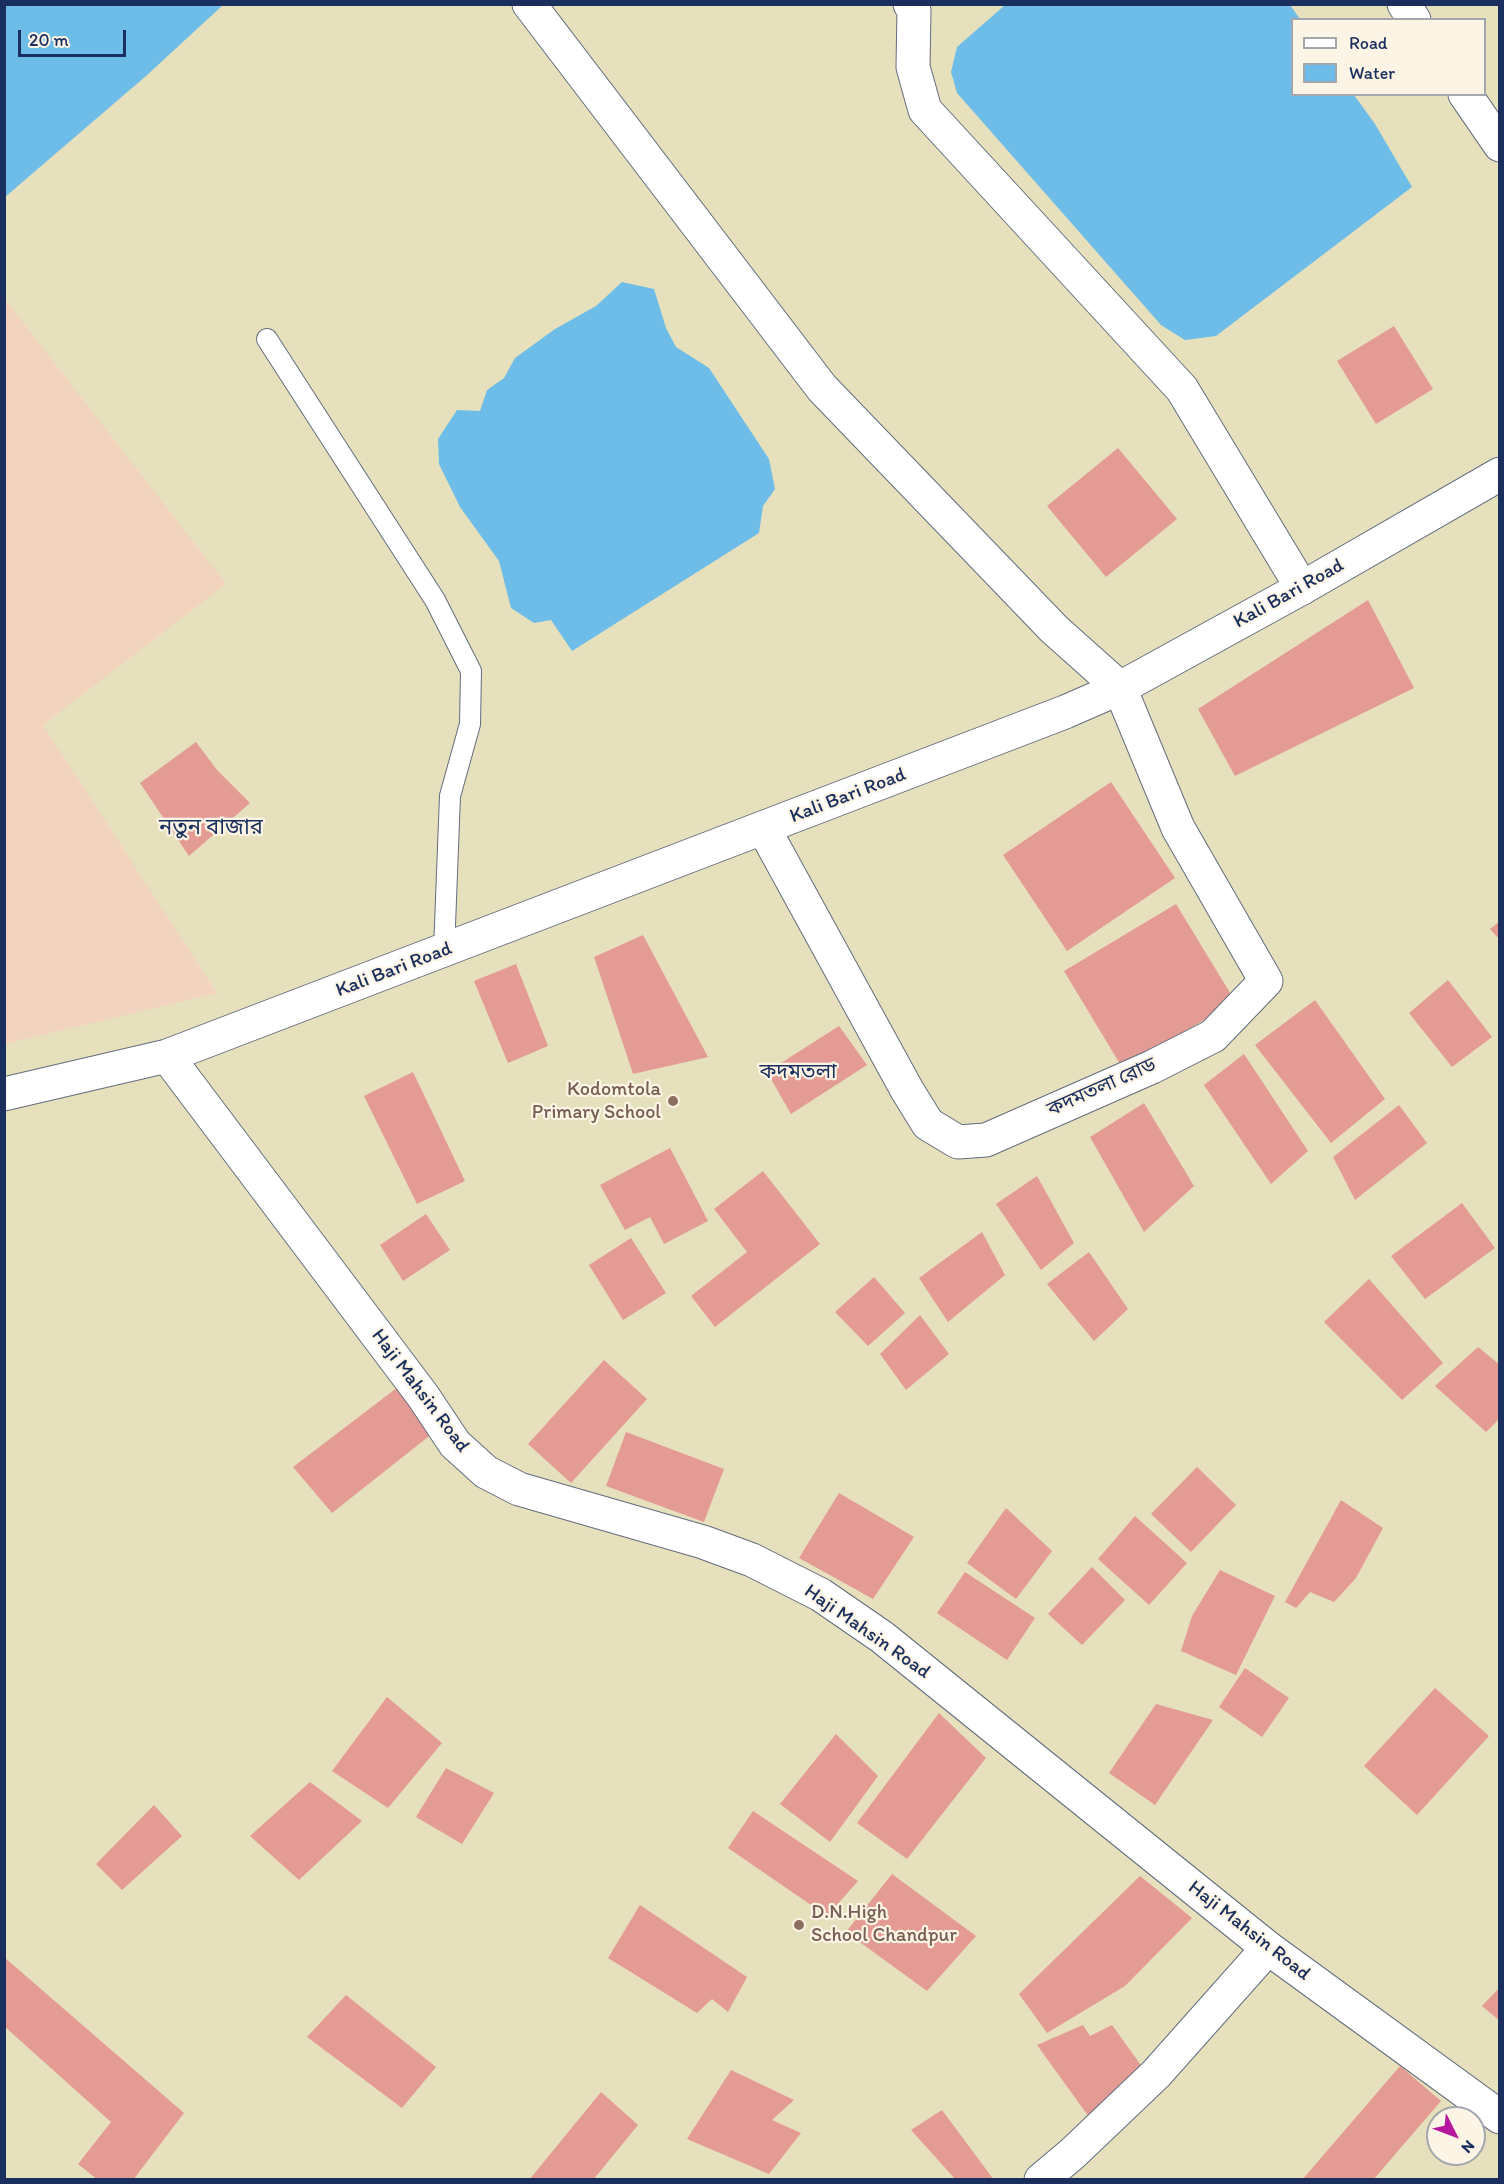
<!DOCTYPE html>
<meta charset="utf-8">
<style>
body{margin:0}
#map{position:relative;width:1504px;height:2184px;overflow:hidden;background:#e6e0bc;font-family:Itim,sans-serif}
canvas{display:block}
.frame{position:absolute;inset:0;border:6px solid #1b2f5e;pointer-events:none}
.legend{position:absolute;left:1291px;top:18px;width:195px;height:78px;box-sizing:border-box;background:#fcf5e5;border:2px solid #a2a6af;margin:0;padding:8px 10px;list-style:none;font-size:18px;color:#1b2f5e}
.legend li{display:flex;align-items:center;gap:12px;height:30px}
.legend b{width:30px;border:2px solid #a2a6af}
.north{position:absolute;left:1426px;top:2106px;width:60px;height:60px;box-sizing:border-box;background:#fcf5e5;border:2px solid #a2a6af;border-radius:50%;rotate:132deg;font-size:16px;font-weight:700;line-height:24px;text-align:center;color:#1b2f5e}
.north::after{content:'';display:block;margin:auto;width:21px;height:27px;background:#b5179e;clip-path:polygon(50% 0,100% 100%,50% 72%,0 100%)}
.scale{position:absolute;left:18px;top:30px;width:108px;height:27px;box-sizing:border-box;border:3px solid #1b2f5e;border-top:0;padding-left:8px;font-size:18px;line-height:21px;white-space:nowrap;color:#1b2f5e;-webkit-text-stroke:4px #fcf5e5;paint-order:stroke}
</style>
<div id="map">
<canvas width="1504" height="2184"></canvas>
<div class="frame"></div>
<ul class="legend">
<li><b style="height:8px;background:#fff"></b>Road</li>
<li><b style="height:16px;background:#6dbde8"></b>Water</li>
</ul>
<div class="north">N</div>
<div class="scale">20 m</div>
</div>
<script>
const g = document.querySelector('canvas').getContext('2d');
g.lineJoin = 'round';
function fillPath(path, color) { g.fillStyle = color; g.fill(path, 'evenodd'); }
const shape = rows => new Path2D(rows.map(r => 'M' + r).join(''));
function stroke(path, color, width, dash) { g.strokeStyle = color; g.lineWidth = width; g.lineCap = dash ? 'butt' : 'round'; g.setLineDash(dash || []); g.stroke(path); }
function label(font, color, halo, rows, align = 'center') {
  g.font = font + ' Itim,"Noto Sans Bengali",sans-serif'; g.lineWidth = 4.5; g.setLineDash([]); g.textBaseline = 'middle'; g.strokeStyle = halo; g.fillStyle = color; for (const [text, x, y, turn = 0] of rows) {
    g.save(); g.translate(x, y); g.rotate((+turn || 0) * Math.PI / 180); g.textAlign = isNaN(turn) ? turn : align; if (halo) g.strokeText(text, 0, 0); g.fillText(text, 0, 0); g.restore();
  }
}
const built = shape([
 [5,299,226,584,43,725,217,993,5,1044]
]);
const water = shape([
 [5,4,222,4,223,5,146,76,5,197],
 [1005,5,1290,5,1300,19,1292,20,1292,94,1354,95,1375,124,1412,187,1216,336,1185,340,1161,325,957,93,951,72,957,47],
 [622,282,654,289,666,328,676,347,709,368,769,459,775,489,763,506,759,533,572,651,551,620,534,623,511,608,499,561,460,507,439,464,438,439,457,410,480,411,487,390,504,378,515,358,555,329,596,306]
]);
const building = shape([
 [1394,326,1433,389,1376,424,1337,361],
 [1118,448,1177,519,1106,577,1047,506],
 [1368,600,1414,688,1235,776,1198,709],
 [196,742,217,770,250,803,189,856,140,783],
 [1111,782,1175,878,1067,951,1003,855],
 [1176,904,1235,1001,1123,1069,1064,971],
 [1500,921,1500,940,1490,929],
 [643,935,708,1057,633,1074,594,957],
 [516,964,548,1046,508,1063,474,981],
 [1448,980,1492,1037,1452,1067,1409,1013],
 [1315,1000,1385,1099,1331,1143,1255,1045],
 [839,1026,867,1065,791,1114,767,1072],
 [1244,1054,1308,1151,1271,1184,1204,1085],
 [413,1072,465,1181,417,1204,364,1096],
 [1144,1103,1194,1186,1144,1232,1090,1137],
 [1399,1105,1427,1143,1355,1200,1333,1157],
 [670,1148,708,1221,664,1244,650,1217,625,1230,600,1185],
 [763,1171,820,1244,715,1327,691,1296,747,1252,714,1209],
 [1037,1176,1074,1243,1041,1270,996,1204],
 [1462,1203,1495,1248,1425,1299,1391,1256],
 [426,1214,450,1250,403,1281,380,1245],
 [982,1232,1005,1275,948,1322,919,1278],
 [631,1238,666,1293,623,1320,589,1265],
 [1089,1252,1128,1309,1094,1341,1047,1284],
 [874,1277,905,1313,868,1346,835,1312],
 [1369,1279,1443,1363,1402,1400,1324,1322],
 [920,1315,949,1354,906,1390,880,1354],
 [1478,1347,1500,1365,1500,1418,1486,1432,1435,1386],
 [604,1360,647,1399,571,1483,528,1444],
 [398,1387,433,1433,332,1513,293,1467],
 [626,1432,724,1469,704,1522,606,1486],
 [1197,1467,1236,1505,1191,1552,1151,1514],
 [839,1493,914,1537,873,1599,799,1558],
 [1341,1500,1383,1528,1356,1578,1334,1602,1310,1592,1296,1608,1285,1602],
 [1006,1508,1052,1551,1016,1599,967,1563],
 [1135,1516,1187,1563,1149,1605,1098,1559],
 [1092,1567,1125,1600,1082,1645,1048,1614],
 [1220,1570,1275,1596,1236,1675,1181,1651,1192,1616],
 [965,1572,1035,1618,1007,1660,937,1613],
 [1245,1668,1289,1698,1262,1737,1219,1707],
 [1435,1688,1489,1736,1417,1815,1364,1766],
 [387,1697,442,1743,388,1808,332,1771],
 [1156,1704,1213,1720,1155,1805,1109,1773],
 [939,1713,986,1758,907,1859,857,1823],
 [836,1734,878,1776,830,1842,780,1804],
 [446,1768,494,1793,462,1844,416,1817],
 [310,1782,362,1821,299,1880,250,1836],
 [154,1805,182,1836,122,1890,96,1864],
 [753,1811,858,1881,827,1916,728,1848],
 [892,1874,976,1936,927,1991,846,1932],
 [1140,1876,1192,1918,1125,1986,1047,2033,1019,1994],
 [640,1905,747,1977,728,2012,712,1999,697,2013,608,1958],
 [4,1957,184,2113,133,2180,98,2180,78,2164,111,2122,4,2026],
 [1500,1987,1500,2021,1482,2006],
 [346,1995,436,2067,402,2108,307,2037],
 [1083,2025,1090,2036,1112,2025,1148,2075,1089,2117,1037,2045],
 [1400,2066,1441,2101,1373,2180,1302,2180],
 [731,2070,794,2100,772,2120,801,2133,769,2174,687,2139],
 [601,2092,638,2125,593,2180,529,2180],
 [942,2110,994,2180,956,2180,911,2130]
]);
const lane = shape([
 [267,339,435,600,471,671,470,724,450,796,444,951]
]);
const street = shape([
 [529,4,822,388,1054,629,1120,688,1178,828,1266,981,1213,1036,1152,1067,986,1140,958,1142,928,1124,907,1090,764,829],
 [910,4,914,10,913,67,925,110,1182,389,1302,588],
 [1404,4,1414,20],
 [1465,94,1500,145],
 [1041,2180,1072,2154,1156,2074,1268,1948]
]);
const secondary = shape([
 [167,1056,423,1396,455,1444,486,1472,519,1489,703,1542,752,1560,821,1595,882,1637,1268,1948,1500,2117],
 [4,1094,167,1056,1065,712,1120,688,1302,588,1500,474]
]);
const markers = [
 [673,1101,6,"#8d6e63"],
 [799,1925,6,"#8d6e63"]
];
const streetNames = [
 ["Kali Bari Road",1289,594,-29],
 ["Kali Bari Road",848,796,-21],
 ["Kali Bari Road",394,970,-21],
 ["কদমতলা রোড",1102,1088,-24],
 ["Haji Mahsin Road",420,1391,53],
 ["Haji Mahsin Road",867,1632,35],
 ["Haji Mahsin Road",1249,1931,38]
];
const educationNames = [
 ["Kodomtola",661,1090],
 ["Primary School",661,1113],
 ["D.N.High",811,1913,"left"],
 ["School Chandpur",811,1936,"left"]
];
const neighbourhoodNames = [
 ["কদমতলা",798,1073]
];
const quarterNames = [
 ["নতুন বাজার",211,828]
];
fillPath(built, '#f2d4be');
fillPath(water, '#6dbde8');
fillPath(building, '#e49b94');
stroke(lane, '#626d7f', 22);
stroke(street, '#626d7f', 35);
stroke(secondary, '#626d7f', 35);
stroke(lane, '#fff', 20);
stroke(street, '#fff', 33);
stroke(secondary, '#fff', 33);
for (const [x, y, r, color] of markers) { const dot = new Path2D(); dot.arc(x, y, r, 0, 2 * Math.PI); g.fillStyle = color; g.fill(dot); stroke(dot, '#fcf5e5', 2); }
label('20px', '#1b2f5e', '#fcf5e5', streetNames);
label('20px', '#785e54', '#fcf5e5', educationNames, 'right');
label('21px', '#1b2f5e', '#fcf5e5', neighbourhoodNames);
label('22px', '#1b2f5e', '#fcf5e5', quarterNames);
</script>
